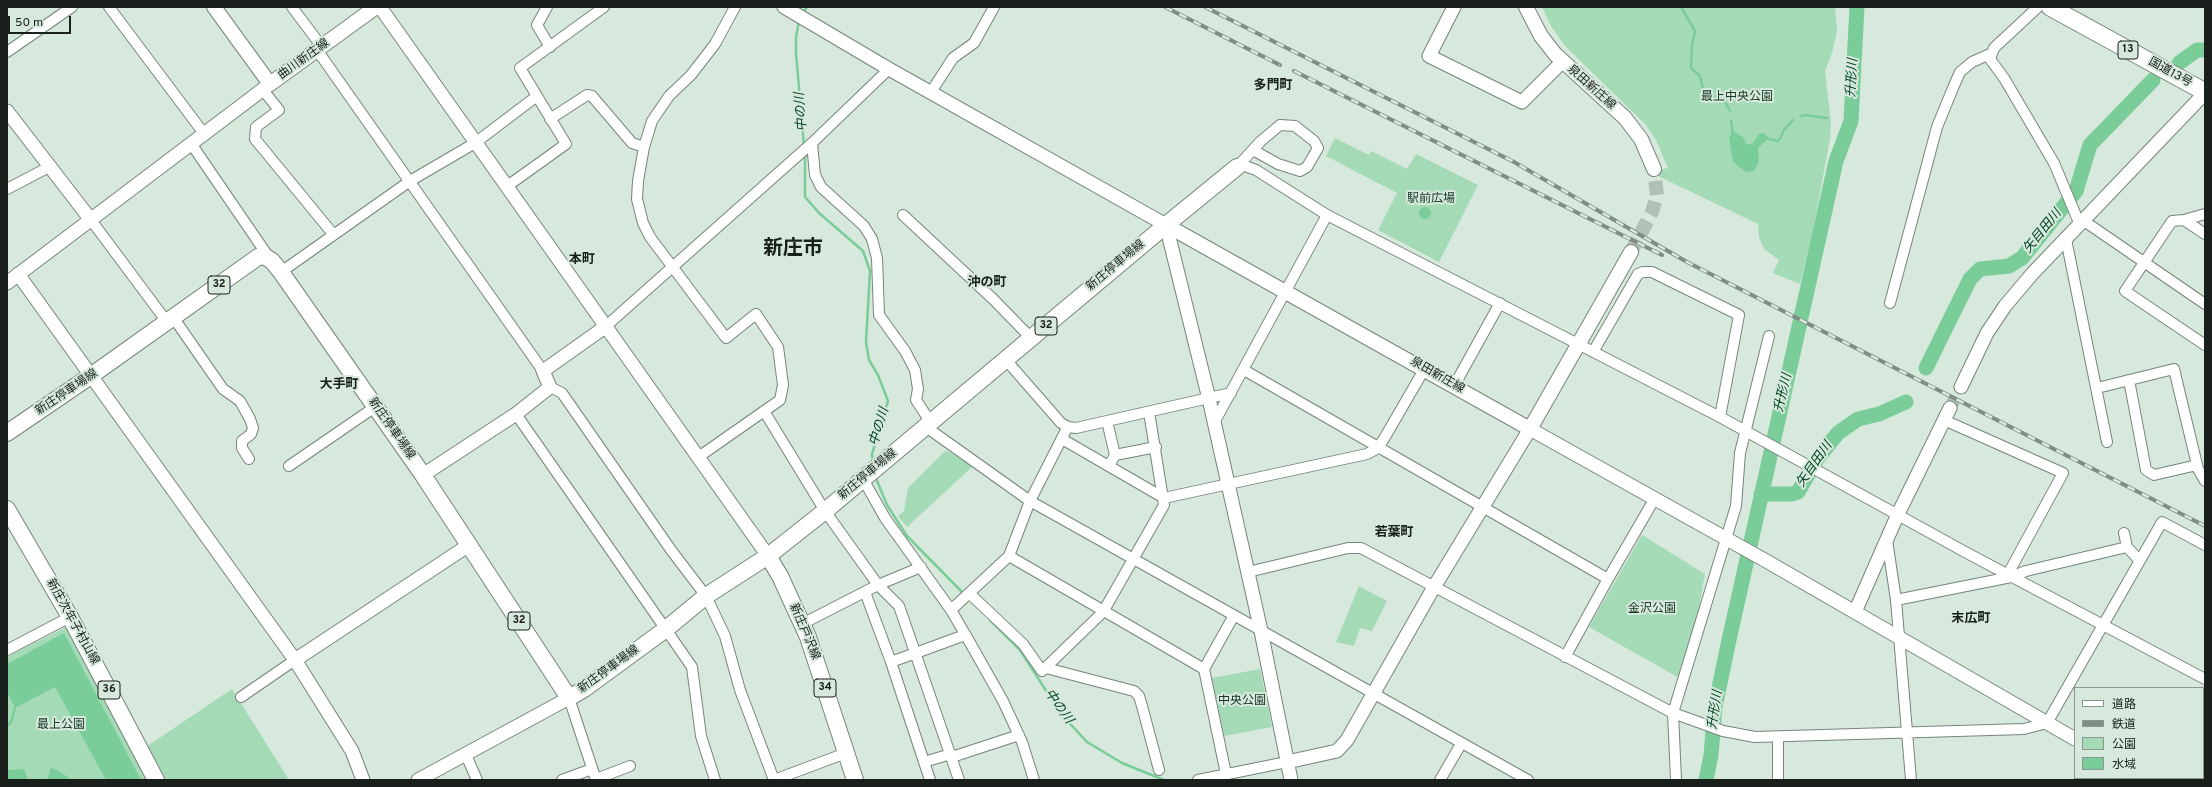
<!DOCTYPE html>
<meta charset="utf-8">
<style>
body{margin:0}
#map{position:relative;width:2212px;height:787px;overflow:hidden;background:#d7e8dc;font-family:Overpass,"Noto Sans JP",sans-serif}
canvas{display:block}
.frame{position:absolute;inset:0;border:8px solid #191f1b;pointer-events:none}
.legend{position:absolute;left:2074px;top:687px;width:130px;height:92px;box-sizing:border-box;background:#d7e8dc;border:1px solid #8b988f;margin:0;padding:5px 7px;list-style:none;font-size:12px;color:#191f1b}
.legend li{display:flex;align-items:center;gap:8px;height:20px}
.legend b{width:20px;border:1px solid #8b988f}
.scale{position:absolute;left:8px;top:16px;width:63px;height:18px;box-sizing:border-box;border:2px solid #191f1b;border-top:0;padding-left:5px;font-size:12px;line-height:14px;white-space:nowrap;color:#191f1b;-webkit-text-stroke:3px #d7e8dc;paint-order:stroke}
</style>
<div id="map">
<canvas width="2212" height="787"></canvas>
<div class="frame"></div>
<ul class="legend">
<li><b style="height:5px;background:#fff"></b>道路</li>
<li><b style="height:5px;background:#808c84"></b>鉄道</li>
<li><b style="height:11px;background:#a5dab6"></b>公園</li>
<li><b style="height:11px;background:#7acd99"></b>水域</li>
</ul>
<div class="scale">50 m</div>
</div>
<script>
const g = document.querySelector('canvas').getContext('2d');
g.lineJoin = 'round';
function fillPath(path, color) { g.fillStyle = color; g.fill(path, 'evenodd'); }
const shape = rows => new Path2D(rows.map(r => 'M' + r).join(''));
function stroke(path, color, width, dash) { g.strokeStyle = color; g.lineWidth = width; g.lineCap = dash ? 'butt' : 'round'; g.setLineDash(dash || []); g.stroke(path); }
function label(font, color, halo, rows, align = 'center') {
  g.font = font + ' Overpass,"Noto Sans JP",sans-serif'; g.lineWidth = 4; g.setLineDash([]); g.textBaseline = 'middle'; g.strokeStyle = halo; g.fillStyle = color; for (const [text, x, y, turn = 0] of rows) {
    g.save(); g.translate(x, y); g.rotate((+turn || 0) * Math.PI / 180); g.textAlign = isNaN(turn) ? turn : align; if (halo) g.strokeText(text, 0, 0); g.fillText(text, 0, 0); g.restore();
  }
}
const green = shape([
 [1542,7,1835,7,1837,31,1832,53,1825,71,1831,122,1830,139,1812,236,1800,284,1773,273,1779,260,1764,249,1759,237,1758,224,1652,173,1653,171,1668,168,1656,140,1646,125,1565,46,1551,26],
 [1335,138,1369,155,1371,151,1407,169,1416,154,1478,185,1439,262,1378,230,1397,193,1326,156],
 [946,450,973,466,907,527,898,516,904,511,908,488],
 [1642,535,1705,574,1688,667,1681,679,1589,627],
 [1359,586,1387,601,1372,631,1360,628,1354,646,1336,642],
 [68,626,150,780,7,780,7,657],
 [1260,669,1272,727,1224,736,1212,678],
 [232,689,289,780,162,780,146,747]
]);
const water = shape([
 [1733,131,1743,137,1747,145,1753,143,1759,134,1764,133,1769,138,1758,148,1759,161,1754,171,1747,172,1739,167,1733,161,1729,137],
 '1419 213a6 6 0 1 1 12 0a6 6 0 1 1-12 0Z',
 [64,633,141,780,106,780,55,687,15,708,7,692,7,664],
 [51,767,68,777,70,780,47,780],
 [24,769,28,780,7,780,7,770]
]);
const stream = shape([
 [1681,7,1695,31,1692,45,1691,68,1700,76,1703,89,1706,93,1725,102,1730,111],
 [803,13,807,7],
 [799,21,796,37,796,53,804,146],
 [1801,116,1805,115,1827,118],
 [1731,121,1733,134],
 [1766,138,1777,141,1780,139,1784,130,1793,120],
 [805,153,805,197,819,213,863,251,870,271,866,342,869,360,878,375,888,401,872,454,873,463],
 [875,476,887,505,907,536,964,594],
 [990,620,1020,650,1061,714,1087,742,1122,763,1164,780],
 [7,726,11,722,15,708]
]);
const river = shape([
 [2179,63,2197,50,2205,50],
 [1926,368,1970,279,1980,269,2009,266,2022,258,2076,191,2090,145,2153,80],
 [1761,494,1792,494,1798,492,1817,459,1838,433,1858,419,1879,414,1906,402],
 [1706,780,1711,755,1715,707,1729,640,1836,161,1851,121,1857,7]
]);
const tertiaryTunnel = shape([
 [1950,408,1961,387]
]);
const secondaryTunnel = shape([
 [1631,252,1652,212,1657,195,1654,169]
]);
const minor = shape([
 [109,7,205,135],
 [292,7,322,47],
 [547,7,537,25,550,47],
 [2038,7,1994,48,1990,59,2004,78,2054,163,2080,225],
 [317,50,543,371],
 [7,52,72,7],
 [263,90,279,110,256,127,255,139,333,234],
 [931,92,953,58,974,43,994,7],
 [550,119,587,95,592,96,632,143,644,147],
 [812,143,815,175,821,187,864,226,872,239,877,258,879,315,905,351,915,370,918,389,916,400,931,423],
 [192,145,270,259],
 [1237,167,1245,166,1256,170,1327,215,1720,417,1967,553,2205,679],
 [1237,167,1261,141,1280,125,1295,126,1314,141,1318,148,1307,167,1300,171,1278,164,1253,150],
 [506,187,566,144,520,68,604,7],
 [7,189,49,167],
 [903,215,993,299,1031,338],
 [91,220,167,322],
 [2184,220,2205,214],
 [2084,221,2205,304],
 [2205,234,2184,220,2172,221,2125,291,2205,345],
 [2066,239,2107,442],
 [281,272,410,181,475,143,537,96],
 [1890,303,1937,127,1953,88,1960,72,1972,62,1990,54],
 [173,317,223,389,240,401,250,419,253,428,251,434,242,441,242,448,249,459],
 [605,327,812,143,889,69],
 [1593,352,1638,274,1643,272,1652,272,1739,315,1720,417],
 [1006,360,1061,423,1068,427,1076,428,1231,393],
 [1244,370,1608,579],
 [2129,380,2146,470,2154,475,2197,465],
 [1454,386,1500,303],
 [550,387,562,393,671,550,706,596,725,636,740,690,774,780],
 [2097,388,2174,369,2198,469,2205,481],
 [764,411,825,511,878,585,899,606,959,780],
 [516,414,692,667,701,736,715,780],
 [1944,420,2063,473,2008,574],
 [1107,421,1115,455],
 [1214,423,1327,215],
 [926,427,1030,501,1528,780],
 [1062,439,1164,498,1367,454,1378,448,1385,437,1425,368],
 [697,458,780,400,783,385,778,347,756,314,726,338,650,237,643,223,637,199,638,181,644,147,652,121,669,96,691,75,715,44,735,7],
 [289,466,375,407],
 [1109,466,1115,455,1156,447],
 [863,479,885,518,951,610,969,641,1003,701,1022,742,1034,780],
 [2124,533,2127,547,2139,560],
 [1887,540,1896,600,1911,780],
 [1009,556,1204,669],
 [1248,572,1348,548,1361,548,1673,713,1723,731,1755,737,2024,729,2047,723,2162,522,2205,545],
 [865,592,891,662,930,780],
 [970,594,1023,644,1042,671,1103,612,1164,505,1149,412],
 [1896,600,2011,577,2026,571,2127,547],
 [951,610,1009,556,1030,501,1065,432],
 [802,624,878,585,921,567],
 [7,650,70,617],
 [1565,657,1608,579,1655,498],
 [891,662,965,635],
 [1046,668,1134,691,1139,696,1142,706,1159,770],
 [241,697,295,660],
 [569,698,596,780],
 [466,755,477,780],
 [952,757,1019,735],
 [924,762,951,754],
 [1226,774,1204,669,1233,617],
 [596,779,630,766],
 [562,780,592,769],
 [774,780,846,753],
 [1198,780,1287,762],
 [1440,780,1461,744],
 [1676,780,1673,713,1736,506,1740,453,1769,336],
 [1778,780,1778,737]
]);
const tertiary = shape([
 [380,7,768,556],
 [784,7,889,69,1166,225,1209,399,1261,631,1291,780],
 [1454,7,1429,56,1522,102,1562,62],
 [7,111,91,220],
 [18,274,295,660,352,751,363,780],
 [7,283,270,84],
 [1961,387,1987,333,2005,306,2032,274,2205,93],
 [423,475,516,414,550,387,543,371,605,327],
 [1855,612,1898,514,1950,408],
 [295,660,469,545],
 [1287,762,1337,751,1347,740,1434,587,1530,429,1768,562,2075,739],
 [2133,778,2135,780],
 [418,780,569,698]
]);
const secondary = shape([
 [214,7,270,84,376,7],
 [1526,7,1541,36,1555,54,1625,118,1641,139,1654,169],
 [1166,225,1530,429,1631,252]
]);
const primary = shape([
 [7,433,92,375,258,257,264,256,272,261,281,272,423,475,569,698,584,689,666,629,706,596,768,556,825,511,1166,225,1237,167],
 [7,509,70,617,156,780],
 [768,556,780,576,808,637,855,780]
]);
const trunk = shape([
 [2050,7,2205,92]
]);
const rail = shape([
 [1165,7,1280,65],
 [1205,7,1514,162,1687,262,2205,526],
 [1294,71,1662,255]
]);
const shields = [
 [2128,50,20],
 [219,285,22],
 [1046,326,22],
 [519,621,22],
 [825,688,22],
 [109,690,22]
];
const shieldNames = [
 ["13",2128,50],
 ["32",219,285],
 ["32",1046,326],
 ["32",519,621],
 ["34",825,688],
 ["36",109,690]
];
const streetNames = [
 ["曲川新庄線",304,60,-36],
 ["国道13号",2170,73,29],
 ["泉田新庄線",1591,88,42],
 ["新庄停車場線",1116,266,-40],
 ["泉田新庄線",1437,376,30],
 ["新庄停車場線",67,393,-34],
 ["新庄停車場線",391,429,55],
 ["新庄停車場線",868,475,-40],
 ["新庄次年子村山線",72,622,61],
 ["新庄戸沢線",804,632,67],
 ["新庄停車場線",609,670,-36]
];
const parkNames = [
 ["最上中央公園",1737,98],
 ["駅前広場",1431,200],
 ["金沢公園",1652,610],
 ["中央公園",1242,702],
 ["最上公園",61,726]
];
const waterNames = [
 ["升形川",1853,78,-87],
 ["中の川",802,112,-94],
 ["矢目田川",2043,232,-51],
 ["升形川",1784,393,-77],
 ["中の川",880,427,-73],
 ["矢目田川",1815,465,-55],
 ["中の川",1058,707,54],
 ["升形川",1716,710,-81]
];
const neighbourhoodNames = [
 ["多門町",1273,86],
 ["本町",582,260],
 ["沖の町",987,283],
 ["大手町",339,385],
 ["若葉町",1394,533],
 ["末広町",1971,619]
];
const townNames = [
 ["新庄市",793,250]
];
fillPath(green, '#a5dab6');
fillPath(water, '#7acd99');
stroke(stream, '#7acd99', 2.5);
stroke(river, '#7acd99', 15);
stroke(tertiaryTunnel, '#b1c0b5', 13, [13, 6]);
stroke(secondaryTunnel, '#b1c0b5', 14, [14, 7]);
stroke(minor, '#76857a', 12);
stroke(tertiary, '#76857a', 15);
stroke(secondary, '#76857a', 16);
stroke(primary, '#76857a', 18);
stroke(trunk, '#76857a', 19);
stroke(minor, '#fff', 10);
stroke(tertiary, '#fff', 13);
stroke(secondary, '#fff', 14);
stroke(primary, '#fff', 16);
stroke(trunk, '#fff', 17);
stroke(rail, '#808c84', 4);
stroke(rail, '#d7e8dc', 2.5, [8]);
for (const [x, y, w] of shields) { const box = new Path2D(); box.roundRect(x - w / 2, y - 9, w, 18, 3); g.fillStyle = '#d7e8dc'; g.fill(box); stroke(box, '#191f1b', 1); }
label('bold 11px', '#191f1b', null, shieldNames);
label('12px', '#191f1b', '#d7e8dc', streetNames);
label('12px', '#143823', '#d7e8dc', parkNames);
label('italic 13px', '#004524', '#d7e8dc', waterNames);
label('bold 13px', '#191f1b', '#d7e8dc', neighbourhoodNames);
label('bold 20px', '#191f1b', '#d7e8dc', townNames);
</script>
